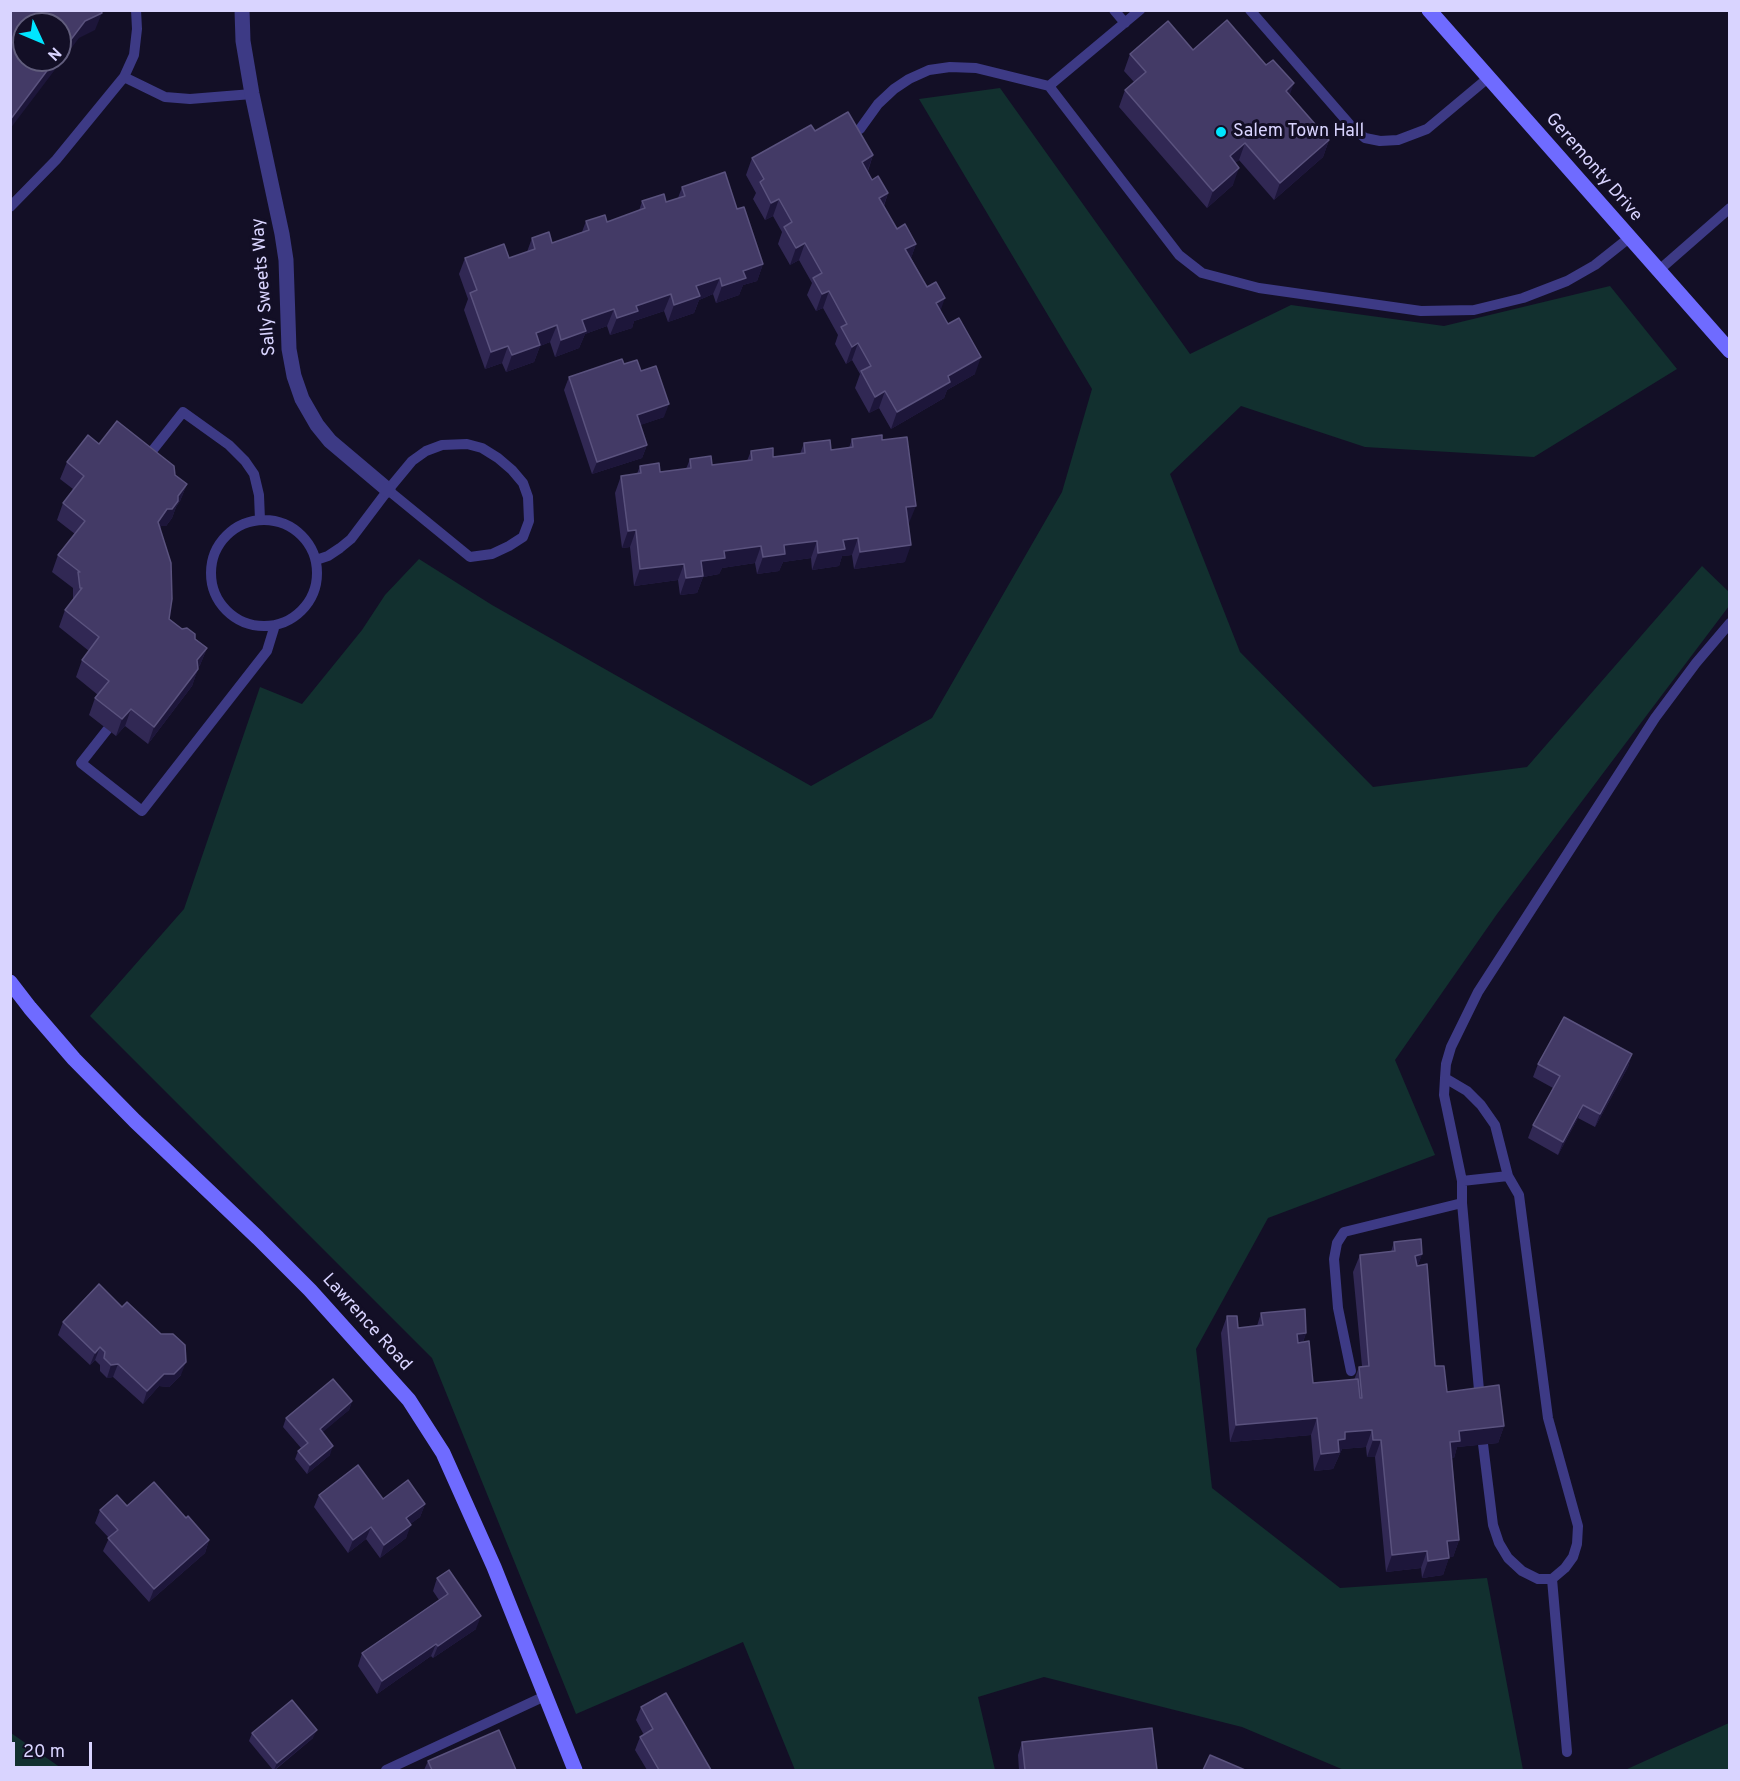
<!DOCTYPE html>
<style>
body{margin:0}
#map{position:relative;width:1740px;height:1781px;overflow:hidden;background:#130f26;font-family:Overpass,sans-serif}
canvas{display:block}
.frame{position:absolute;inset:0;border:12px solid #d9d4ff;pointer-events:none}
.north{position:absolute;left:12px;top:12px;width:60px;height:60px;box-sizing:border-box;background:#130f26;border:2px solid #625e7d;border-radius:50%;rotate:134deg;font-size:16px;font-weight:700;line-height:24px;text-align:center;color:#d9d4ff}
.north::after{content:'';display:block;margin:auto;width:21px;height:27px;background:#00e5ff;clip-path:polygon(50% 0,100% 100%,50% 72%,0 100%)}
.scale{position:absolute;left:12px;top:1742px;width:80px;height:27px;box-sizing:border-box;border:3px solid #d9d4ff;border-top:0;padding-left:8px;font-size:18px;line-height:21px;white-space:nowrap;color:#d9d4ff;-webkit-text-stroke:4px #130f26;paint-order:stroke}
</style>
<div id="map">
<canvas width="1740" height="1781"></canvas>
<div class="frame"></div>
<div class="north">N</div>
<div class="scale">20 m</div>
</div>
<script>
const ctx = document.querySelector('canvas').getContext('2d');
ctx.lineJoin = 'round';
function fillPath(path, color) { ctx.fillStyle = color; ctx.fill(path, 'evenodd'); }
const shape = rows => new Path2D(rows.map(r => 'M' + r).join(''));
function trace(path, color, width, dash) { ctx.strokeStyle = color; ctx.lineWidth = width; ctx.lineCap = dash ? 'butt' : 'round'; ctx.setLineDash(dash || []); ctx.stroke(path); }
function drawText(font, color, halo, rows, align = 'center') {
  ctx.font = font + ' Overpass,sans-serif'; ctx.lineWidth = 6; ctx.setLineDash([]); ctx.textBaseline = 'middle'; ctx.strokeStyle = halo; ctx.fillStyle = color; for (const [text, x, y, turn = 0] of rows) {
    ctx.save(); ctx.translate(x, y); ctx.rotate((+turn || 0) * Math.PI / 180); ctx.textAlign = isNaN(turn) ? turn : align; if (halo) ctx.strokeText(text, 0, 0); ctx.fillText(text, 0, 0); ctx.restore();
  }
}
fillPath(shape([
 [1000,88,1190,354,1291,305,1444,326,1610,286,1677,369,1534,457,1365,447,1241,406,1170,474,1240,652,1373,787,1527,767,1702,566,1729,592,1729,606,1497,914,1395,1060,1435,1155,1268,1218,1196,1349,1212,1488,1340,1588,1487,1578,1523,1770,1530,1770,1344,1770,1242,1727,1044,1677,978,1697,995,1770,795,1770,743,1642,576,1714,432,1358,90,1016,184,909,260,687,302,704,362,630,385,595,419,559,492,605,811,786,932,718,1062,492,1092,389,919,99],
 [1729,1723,1729,1770,1625,1770],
 [11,1733,64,1770,11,1770]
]), '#12302f');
trace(shape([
 [136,10,137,29,134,55,124,77,165,97,190,99,252,94],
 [1114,10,1125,23],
 [1250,10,1352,127,1365,138,1380,141,1398,140,1427,129,1488,78],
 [1049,86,1140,10],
 [860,129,878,104,894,89,909,79,929,70,950,67,976,68,1049,86,1179,255,1202,273,1259,288,1421,311,1474,310,1523,298,1567,281,1595,265,1629,238],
 [10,207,56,160,124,77],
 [1658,271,1730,208],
 [145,460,183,412,229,445,245,461,254,474,259,495,260,520],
 '211 573a53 53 0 1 1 106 0a53 53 0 1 1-106 0Z',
 [316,560,328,556,340,548,351,539,388,490,412,461,426,451,442,445,467,444,482,448,498,458,512,470,523,483,528,497,529,521,523,537,509,546,492,554,470,557,388,490],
 [107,730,81,763,142,811,267,651,275,625],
 [1445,1078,1467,1091,1481,1105,1495,1125,1508,1176,1462,1181,1444,1095,1445,1078,1446,1064,1451,1047,1478,992,1655,718,1696,663,1730,623],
 [1462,1181,1462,1203,1480,1401],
 [1351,1371,1338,1308,1334,1259,1337,1243,1344,1232,1462,1203],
 [1483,1444,1493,1525,1499,1543,1508,1558,1522,1571,1538,1579,1552,1579,1565,1568,1573,1557,1577,1544,1578,1526,1548,1418,1519,1195,1508,1176],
 [1552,1579,1567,1752],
 [386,1770,545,1696]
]), '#3d3a85', 10);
trace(shape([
 [242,10,243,41,252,94,282,234,286,260,289,349,294,376,302,399,317,425,330,441,388,490]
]), '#3d3a85', 15);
trace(shape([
 [1429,10,1730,351],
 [10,982,30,1008,74,1059,135,1121,258,1238,310,1290,409,1400,443,1453,494,1567,575,1770]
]), '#6f6bff', 15);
fillPath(shape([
 [1193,50,1290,95,1329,140,1323,157,1274,200,1239,160,1235,163,1233,185,1207,208,1119,107,1125,90,1134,82,1124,71,1130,54],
 [815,131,873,155,868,171,872,180,888,193,884,206,897,229,916,244,911,258,975,374,947,390,944,398,891,429,879,408,869,413,855,388,860,374,852,360,846,364,835,344,838,335,823,308,816,311,807,295,812,283,799,260,790,265,778,244,782,232,773,216,765,220,753,199,756,193,746,175,752,158],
 [682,187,737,209,763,264,757,281,743,285,739,295,716,303,713,294,699,300,694,313,668,322,664,311,634,321,632,328,610,335,607,326,585,334,579,348,555,357,550,342,540,346,534,362,506,372,502,363,485,369,464,310,468,299,459,274,465,258,509,258,527,252,532,238,552,243,582,232,586,221,607,222,639,211,642,201,666,202,678,198],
 [624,364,641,371,664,417,640,425,647,445,642,458,592,474,564,390,569,377],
 [852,439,882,440,909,523,908,523,905,562,854,569,852,555,842,556,839,566,812,570,811,558,783,562,779,571,757,574,755,563,722,568,719,574,703,577,697,593,680,595,678,580,634,586,630,547,622,548,615,493,621,476,637,474,640,466,660,472,686,469,690,459,712,465,747,461,751,451,773,457,800,454,804,443,831,450,849,448],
 [99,444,175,475,187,484,180,501,176,507,172,518,166,526,161,526,160,528,169,619,207,648,200,665,198,668,192,686,148,744,125,726,116,736,89,715,95,698,98,695,76,677,82,660,89,651,59,627,65,610,73,600,73,588,52,572,58,555,75,534,57,520,63,503,73,489,60,479,67,462],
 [1632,1054,1628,1067,1595,1127,1578,1118,1558,1155,1528,1138,1533,1125,1553,1088,1533,1077,1538,1064],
 [1394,1242,1422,1254,1418,1265,1435,1366,1447,1392,1504,1426,1498,1443,1457,1447,1454,1458,1452,1458,1459,1540,1453,1557,1449,1557,1443,1575,1422,1578,1421,1568,1386,1572,1375,1457,1367,1457,1366,1447,1342,1449,1333,1469,1314,1471,1311,1435,1230,1442,1221,1333,1227,1316,1238,1328,1257,1326,1261,1313,1306,1333,1303,1342,1313,1383,1354,1380,1359,1367,1362,1366,1353,1272,1360,1255,1391,1252],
 [63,1322,181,1375,169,1387,159,1386,143,1404,113,1377,107,1378,100,1371,100,1365,95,1360,90,1365,58,1335],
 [352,1401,349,1410,322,1432,330,1455,307,1474,295,1459,298,1451,301,1448,283,1427,286,1418],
 [319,1495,383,1499,425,1504,420,1517,410,1524,406,1538,380,1558,366,1539,348,1553,314,1507],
 [127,1506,209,1540,205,1553,149,1602,103,1551,109,1538,95,1523,100,1510],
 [437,1578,476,1629,433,1658,431,1656,377,1694,358,1666,362,1653,439,1600,433,1591],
 [641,1707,711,1770,647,1770,635,1750,640,1737,644,1735,636,1720],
 [252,1733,313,1738,275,1770,273,1770,249,1741],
 [1022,1742,1157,1770,1019,1770,1018,1755],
 [428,1761,516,1770,424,1770]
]), '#312854');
fillPath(shape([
 [102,13,95,30,79,38,10,129,10,120,55,60,60,60,60,54,85,21],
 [1294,83,1288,100,1286,91],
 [1329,140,1323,157,1274,200,1280,183],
 [1245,143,1239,160,1223,173,1230,156],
 [873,155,867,172,862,162],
 [1239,168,1233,185,1207,208,1213,191],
 [888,193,882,210,879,198],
 [779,199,773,216,765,220,771,203],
 [805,243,799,260,790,265,796,248],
 [916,244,910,261,905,249],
 [763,264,757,281,743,285,739,295,716,303,722,286,743,271],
 [720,278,713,294,699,300,694,313,668,322,674,305,696,286],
 [829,291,823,308,816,311,822,294],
 [671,294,664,311,634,321,632,328,610,335,617,318,636,306],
 [945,298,939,315,936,303],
 [614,309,607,326,585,334,579,348,555,357,561,340,582,320],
 [557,325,550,342,540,346,534,362,506,372,512,355,536,333],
 [858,343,852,360,846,364,852,347],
 [508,346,502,363,485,369,491,352],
 [981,357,975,374,947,390,944,398,891,429,897,412,948,376],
 [885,391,879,408,869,413,875,397],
 [669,404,664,417,632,428,637,415],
 [647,445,642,458,592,474,597,462],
 [187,484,180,501,176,507,172,518,166,526,161,526,151,539,158,522],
 [916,506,909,523,900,524,906,507],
 [636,530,630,547,622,548,628,531],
 [858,538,852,555,842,556,839,566,812,570,818,553,843,540],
 [817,541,811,558,783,562,779,571,757,574,763,557,784,545],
 [911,545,905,562,854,569,860,552],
 [761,546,755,563,722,568,719,574,703,577,697,593,680,595,686,578,701,561,724,551],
 [684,564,678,580,634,586,640,569],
 [207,648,200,665,191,677,197,660],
 [198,669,192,686,148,744,154,727],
 [131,709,125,726,116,736,122,719],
 [1632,1054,1628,1067,1595,1127,1600,1114],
 [1583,1105,1578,1118,1558,1155,1563,1142],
 [1422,1254,1416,1271,1415,1256],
 [1306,1333,1300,1350,1291,1351,1297,1334],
 [100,1347,95,1360,90,1365,95,1353],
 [186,1362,181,1375,169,1387,159,1386,143,1404,147,1391,164,1374],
 [118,1364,113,1377,107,1378,111,1365],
 [352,1401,349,1410,316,1438,320,1429],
 [1317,1418,1311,1435,1230,1442,1236,1425],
 [1504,1426,1498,1443,1457,1447,1454,1458,1444,1459,1450,1442,1459,1431],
 [1372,1430,1366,1447,1342,1449,1333,1469,1314,1471,1321,1454,1338,1440,1345,1432],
 [1373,1440,1381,1440,1375,1457,1367,1457],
 [333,1446,330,1455,307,1474,310,1465],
 [425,1504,420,1517,401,1531,406,1518],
 [411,1525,406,1538,380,1558,384,1545],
 [371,1527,366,1539,348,1553,353,1540],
 [209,1540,205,1553,149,1602,154,1589],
 [1459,1540,1453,1557,1441,1558,1447,1541],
 [1427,1551,1421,1568,1386,1572,1392,1555],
 [1449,1558,1443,1575,1422,1578,1428,1561],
 [481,1616,476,1629,433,1658,438,1646],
 [436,1644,431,1656,377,1694,382,1681],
 [317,1730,313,1738,274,1770,277,1763]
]), '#1d163a');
const building = shape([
 [10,10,101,10,102,13,85,21,60,54,60,24,24,24,24,60,55,60,10,120,10,10],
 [1227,20,1266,65,1273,60,1294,83,1286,91,1329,140,1280,183,1245,143,1230,156,1239,168,1213,191,1125,90,1146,72,1130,54,1168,21,1193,50,1227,20],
 [848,112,873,155,862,162,872,180,878,176,888,193,879,198,897,229,905,224,916,244,905,249,927,287,936,282,945,298,936,303,948,324,959,318,981,357,948,376,950,382,897,412,885,391,875,397,861,371,871,366,858,343,852,347,841,327,847,324,829,291,822,294,813,278,822,273,805,243,796,248,784,227,792,222,779,199,771,203,760,182,764,179,752,158,811,125,815,131,848,112],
 [725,172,737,209,744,207,763,264,743,271,746,278,722,286,720,278,696,286,700,296,674,305,671,294,636,306,638,311,617,318,614,309,582,320,586,331,561,340,557,325,536,333,540,345,512,355,508,346,491,352,470,293,477,290,465,258,504,244,509,258,535,249,532,238,549,232,552,243,589,230,586,221,605,215,607,222,645,208,642,201,664,194,666,202,685,196,682,187,725,172],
 [622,359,624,364,637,360,641,371,656,366,669,404,637,415,647,445,597,462,569,377,622,359],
 [117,421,174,466,175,475,187,484,178,496,178,501,172,509,167,509,158,522,171,563,172,599,169,619,182,629,187,628,195,634,195,639,207,648,197,660,198,669,154,727,131,709,122,719,95,698,109,681,82,660,99,637,65,610,82,588,80,588,78,572,80,572,58,555,85,521,63,503,84,476,67,462,88,435,99,444,117,421],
 [882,435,882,440,907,437,916,506,906,507,911,545,860,552,858,538,843,540,845,549,818,553,817,541,784,545,785,554,763,557,761,546,724,551,725,558,701,561,703,576,686,578,684,564,640,569,636,530,628,531,621,476,641,473,640,466,659,463,660,472,691,468,690,459,711,456,712,465,752,460,751,451,773,448,773,457,805,453,804,443,830,440,831,450,853,447,852,439,882,435],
 [1564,1017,1632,1054,1600,1114,1583,1105,1563,1142,1533,1125,1560,1076,1538,1064,1564,1017],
 [1421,1239,1422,1254,1415,1256,1417,1266,1427,1264,1435,1366,1444,1366,1447,1392,1499,1385,1504,1426,1459,1431,1460,1441,1450,1442,1459,1540,1447,1541,1449,1558,1428,1561,1427,1551,1392,1555,1381,1440,1373,1440,1372,1430,1345,1432,1345,1439,1338,1440,1339,1452,1321,1454,1317,1418,1236,1425,1227,1316,1237,1316,1238,1328,1263,1325,1261,1313,1305,1309,1306,1333,1297,1334,1298,1343,1309,1341,1313,1383,1358,1379,1360,1398,1362,1398,1359,1367,1369,1366,1360,1255,1395,1251,1394,1242,1421,1239],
 [99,1284,122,1307,127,1302,161,1334,173,1334,185,1345,186,1362,174,1374,164,1374,147,1391,118,1364,111,1365,104,1358,105,1352,100,1347,95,1353,63,1322,99,1284],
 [333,1379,352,1401,320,1429,333,1446,310,1465,298,1451,308,1443,286,1418,333,1379],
 [358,1465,383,1499,408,1480,425,1504,406,1518,411,1525,384,1545,371,1527,353,1540,319,1495,358,1465],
 [154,1482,186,1518,188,1516,209,1540,154,1589,108,1538,118,1530,100,1510,117,1495,127,1506,154,1482],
 [449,1570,481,1616,438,1646,436,1644,382,1681,362,1653,448,1594,437,1578,449,1570],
 [666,1693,711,1770,659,1770,640,1737,653,1729,641,1707,666,1693],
 [292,1700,317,1730,277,1763,252,1733,292,1700],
 [1152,1728,1157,1770,1025,1770,1022,1742,1152,1728],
 [499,1730,516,1770,432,1770,428,1761,499,1730],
 [1210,1755,1245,1770,1203,1770,1210,1755]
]);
fillPath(building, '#433a66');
trace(building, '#5a527e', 1.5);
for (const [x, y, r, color] of [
 [1221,132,6,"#00e5ff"]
]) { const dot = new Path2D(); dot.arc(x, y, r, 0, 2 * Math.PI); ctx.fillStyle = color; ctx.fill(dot); trace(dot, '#130f26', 2); }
drawText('18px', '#d9d4ff', '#130f26', [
 ["Salem Town Hall",1233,132]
], 'left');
drawText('18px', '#d9d4ff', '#130f26', [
 ["Geremonty Drive",1593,168,49],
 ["Sally Sweets Way",265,287,-95],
 ["Lawrence Road",366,1323,48]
]);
</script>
